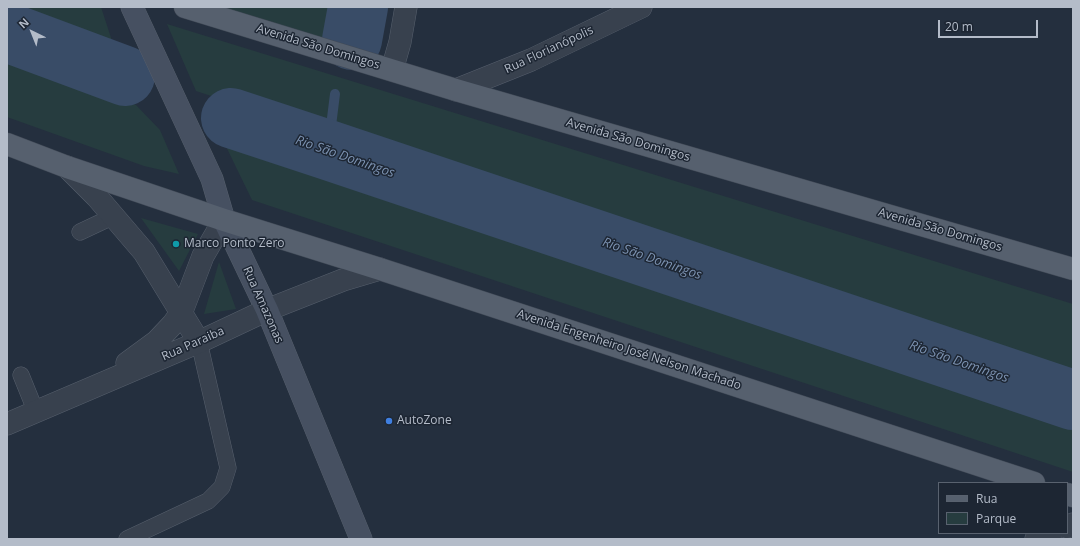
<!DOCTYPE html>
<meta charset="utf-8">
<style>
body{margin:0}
#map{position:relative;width:1080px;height:546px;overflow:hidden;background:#242f3e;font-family:"Open Sans",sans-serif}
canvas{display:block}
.frame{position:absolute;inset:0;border:8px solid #b4bcc9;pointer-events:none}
.legend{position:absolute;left:938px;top:482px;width:130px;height:52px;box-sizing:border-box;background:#1d2633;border:1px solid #59626f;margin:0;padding:5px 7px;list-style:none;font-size:12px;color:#b4bcc9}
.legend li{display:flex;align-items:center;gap:8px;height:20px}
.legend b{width:20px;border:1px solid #59626f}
.north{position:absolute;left:12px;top:12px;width:40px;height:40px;-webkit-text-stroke:3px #1d2633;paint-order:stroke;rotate:317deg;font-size:11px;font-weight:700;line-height:16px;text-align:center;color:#b4bcc9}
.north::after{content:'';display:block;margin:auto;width:14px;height:18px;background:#b4bcc9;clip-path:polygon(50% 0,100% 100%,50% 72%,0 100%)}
.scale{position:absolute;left:938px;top:20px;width:100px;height:18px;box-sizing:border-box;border:2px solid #b4bcc9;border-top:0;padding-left:5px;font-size:12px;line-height:14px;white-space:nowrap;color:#b4bcc9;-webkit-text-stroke:3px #1d2633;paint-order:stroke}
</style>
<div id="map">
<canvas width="1080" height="546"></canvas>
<div class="frame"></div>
<ul class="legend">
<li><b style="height:5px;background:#56606e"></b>Rua</li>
<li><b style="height:11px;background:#263c3f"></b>Parque</li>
</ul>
<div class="north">N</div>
<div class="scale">20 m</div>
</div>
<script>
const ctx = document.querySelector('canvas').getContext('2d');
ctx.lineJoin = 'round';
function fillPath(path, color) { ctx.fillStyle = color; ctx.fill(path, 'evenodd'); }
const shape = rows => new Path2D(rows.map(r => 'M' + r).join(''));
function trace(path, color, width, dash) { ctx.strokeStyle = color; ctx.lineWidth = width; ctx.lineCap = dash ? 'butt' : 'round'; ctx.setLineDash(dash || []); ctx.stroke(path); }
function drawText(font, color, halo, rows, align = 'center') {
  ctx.font = font + ' "Open Sans",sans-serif'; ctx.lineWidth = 3; ctx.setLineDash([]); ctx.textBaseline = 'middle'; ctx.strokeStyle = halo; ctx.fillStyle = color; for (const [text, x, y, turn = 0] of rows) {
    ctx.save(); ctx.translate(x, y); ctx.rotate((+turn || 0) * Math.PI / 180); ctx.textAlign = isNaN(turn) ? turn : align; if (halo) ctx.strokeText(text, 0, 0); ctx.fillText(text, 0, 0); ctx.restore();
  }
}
fillPath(shape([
 [7,7,101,7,117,56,7,15],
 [205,7,336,7,335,21,324,43],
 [167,24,1073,304,1073,378,196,91],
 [7,56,136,105,160,130,179,174,144,166,7,117],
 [218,130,319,166,1073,413,1073,472,252,200],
 [141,218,198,234,179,271],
 [219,262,236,309,204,314]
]), '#263c3f');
trace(shape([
 [328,150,335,94]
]), '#394c67', 10);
trace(shape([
 [7,32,125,76],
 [352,40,358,7],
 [231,118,328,150,1073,400]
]), '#394c67', 60);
const lane = shape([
 [80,232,114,216],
 [21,375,36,412],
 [127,539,208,501,222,487,228,468,199,342]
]);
const street = shape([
 [392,70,400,42,406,7],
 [456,90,531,60,641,7],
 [67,167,97,197,144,252,199,342],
 [127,363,157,341,173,324,182,311,203,256,224,220],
 [7,424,199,342,267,310,343,280,380,269],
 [1067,527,1073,524],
 [1036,539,1051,533]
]);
const secondary = shape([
 [132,7,212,179,224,220,267,310,361,539]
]);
const primary = shape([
 [185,7,456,90,1073,269],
 [7,144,67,167,224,220,380,269,1034,483],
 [1067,494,1073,496]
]);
trace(lane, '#565f6c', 17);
trace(street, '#565f6c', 23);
trace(secondary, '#565f6c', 23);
trace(primary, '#414a57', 23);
trace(lane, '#38414e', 16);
trace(street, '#38414e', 22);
trace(secondary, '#465061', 22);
trace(primary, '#56606e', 22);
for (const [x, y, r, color] of [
 [176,244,4,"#0f9aa8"],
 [389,421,4,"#3f7fe0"]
]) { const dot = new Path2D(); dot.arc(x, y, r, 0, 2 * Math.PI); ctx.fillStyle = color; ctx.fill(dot); trace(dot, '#1d2633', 1.5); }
drawText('12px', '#b4bcc9', '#1d2633', [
 ["Avenida São Domingos",318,47,17],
 ["Rua Florianópolis",549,50,-25],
 ["Avenida São Domingos",628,140,16],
 ["Avenida São Domingos",940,230,16],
 ["Rua Amazonas",263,305,66],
 ["Rua Paraiba",193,344,-24],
 ["Avenida Engenheiro José Nelson Machado",629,350,18]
]);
drawText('12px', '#b4bcc9', '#1d2633', [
 ["Marco Ponto Zero",184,244],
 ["AutoZone",397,421]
], 'left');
drawText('italic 13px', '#7c92b1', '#1d2633', [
 ["Rio São Domingos",345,157,19],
 ["Rio São Domingos",652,259,19],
 ["Rio São Domingos",959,362,19]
]);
</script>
